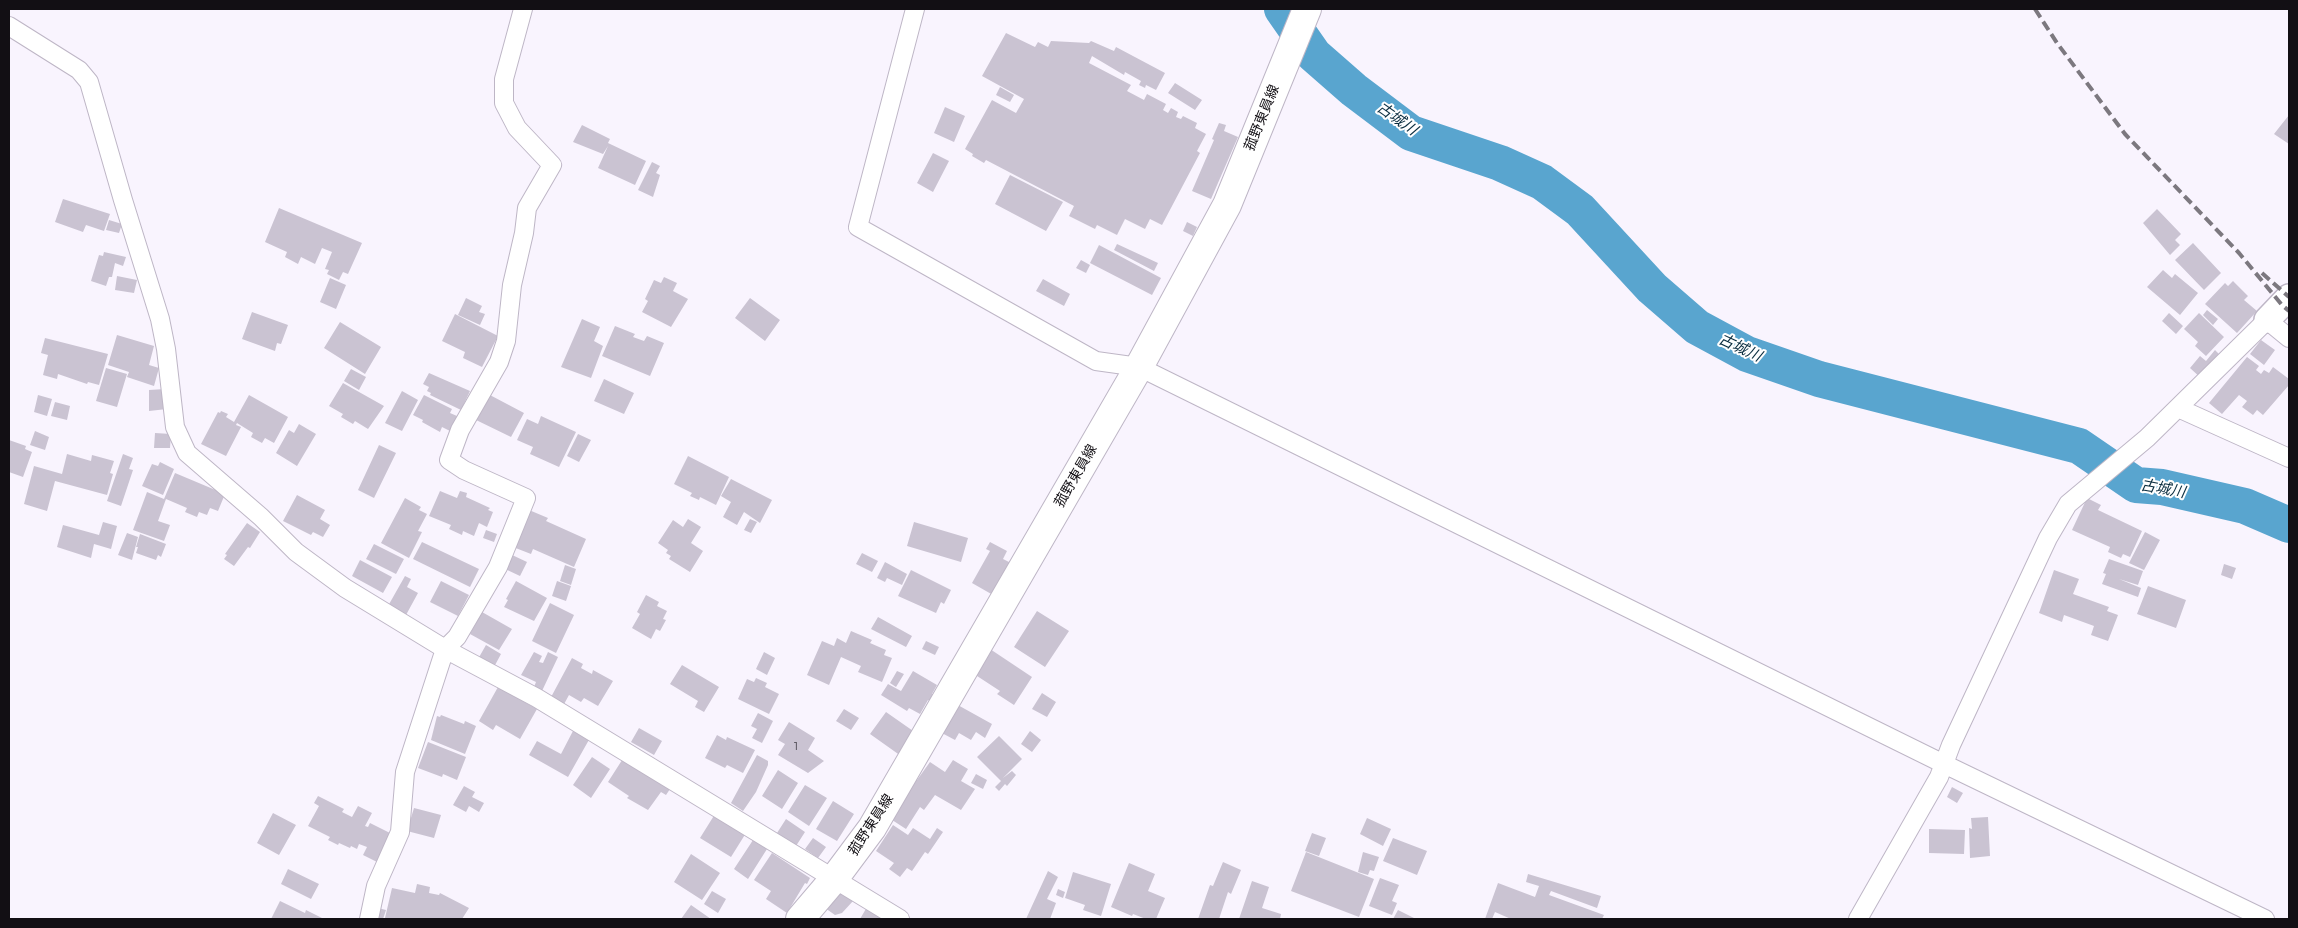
<!DOCTYPE html>
<meta charset="utf-8">
<style>
body{margin:0}
#map{position:relative;width:2298px;height:928px;overflow:hidden;background:#f9f4fe;font-family:Montserrat,sans-serif}
canvas{display:block}
.frame{position:absolute;inset:0;border:10px solid #120f14;pointer-events:none}
</style>
<div id="map">
<canvas width="2298" height="928"></canvas>
<div class="frame"></div>
</div>
<script>
const ctx = document.querySelector('canvas').getContext('2d');
ctx.lineJoin = 'round';
const shape = rows => new Path2D(rows.map(r => 'M' + r).join(''));
function trace(path, color, width, dash) { ctx.strokeStyle = color; ctx.lineWidth = width; ctx.lineCap = dash ? 'butt' : 'round'; ctx.setLineDash(dash || []); ctx.stroke(path); }
function fillPath(path, color) { ctx.fillStyle = color; ctx.fill(path, 'evenodd'); }
function drawText(font, color, halo, rows, align = 'center') {
  ctx.font = font + ' Montserrat,"Noto Sans JP",sans-serif'; ctx.lineWidth = 4; ctx.setLineDash([]); ctx.textBaseline = 'middle'; ctx.strokeStyle = halo; ctx.fillStyle = color; for (const [text, x, y, turn = 0] of rows) {
    ctx.save(); ctx.translate(x, y); ctx.rotate((+turn || 0) * Math.PI / 180); ctx.textAlign = isNaN(turn) ? turn : align; if (halo) ctx.strokeText(text, 0, 0); ctx.fillText(text, 0, 0); ctx.restore();
  }
}
trace(shape([
 [1282,9,1314,55,1354,90,1411,133,1500,163,1542,182,1580,210,1652,288,1697,327,1747,354,1819,379,2079,446,2136,485,2162,487,2245,506,2289,525]
]), '#59a5cf', 36);
fillPath(shape([
 [1006,33,1035,47,1038,42,1048,47,1051,41,1089,43,1091,41,1114,51,1116,47,1165,73,1156,90,1146,85,1145,88,1139,85,1141,81,1125,72,1124,75,1092,56,1089,63,1131,85,1127,91,1144,100,1147,94,1166,104,1163,110,1168,113,1171,108,1178,112,1176,117,1181,119,1183,116,1197,123,1195,128,1206,134,1197,151,1200,153,1162,225,1150,219,1145,229,1125,219,1117,235,1097,225,1095,229,1069,216,1074,206,986,160,984,163,972,156,973,154,965,149,992,100,1016,113,1024,99,982,76],
 [1175,83,1202,100,1195,110,1168,93],
 [1000,87,1014,95,1010,102,996,95],
 [945,107,965,116,954,142,934,133],
 [2289,115,2289,144,2274,134],
 [1219,123,1226,125,1224,131,1238,137,1211,199,1192,191,1214,140,1212,139],
 [582,125,610,139,608,143,646,161,635,185,598,168,608,146,603,154,573,142],
 [933,153,949,161,933,192,917,183],
 [652,162,660,166,656,173,660,175,653,197,638,190],
 [1010,175,1063,202,1046,231,995,204],
 [63,199,110,214,104,231,86,225,83,232,55,222],
 [279,208,362,243,348,274,343,272,339,280,327,274,329,270,325,269,332,252,322,248,315,264,301,257,298,264,285,257,287,252,265,242],
 [2157,209,2181,234,2175,240,2180,245,2170,255,2143,223],
 [109,220,122,224,119,233,106,230],
 [1187,222,1197,227,1193,236,1183,231],
 [2193,243,2221,273,2204,290,2175,260],
 [1117,244,1158,263,1154,271,1114,250],
 [1099,245,1161,278,1152,295,1090,263],
 [104,252,126,257,123,266,115,263,112,277,109,277,106,286,91,281,99,255,103,256],
 [1081,260,1090,265,1086,273,1076,268],
 [2163,270,2172,278,2175,274,2198,293,2180,315,2147,287],
 [117,276,137,280,134,293,115,290],
 [664,277,677,283,673,291,688,299,671,327,642,312,648,301,645,299,654,280,661,283],
 [330,278,346,285,336,309,320,302],
 [1043,279,1070,294,1064,306,1036,291],
 [2233,281,2248,296,2244,300,2257,311,2237,333,2205,304,2225,283,2228,286],
 [466,298,482,306,479,312,485,314,480,325,458,315],
 [750,298,780,320,765,341,735,318],
 [2207,310,2218,319,2213,325,2203,315],
 [252,312,288,325,281,344,277,343,275,351,242,339],
 [2169,313,2183,326,2176,334,2162,321],
 [2199,313,2224,337,2206,356,2195,346,2198,342,2184,329],
 [455,314,498,336,482,367,463,358,465,352,442,341],
 [582,319,600,327,594,341,603,346,591,378,561,367],
 [340,322,381,347,365,374,324,348],
 [615,326,635,334,633,337,644,341,647,336,664,343,650,376,602,356],
 [117,335,154,346,149,365,159,368,154,386,127,377,129,372,108,365],
 [45,338,108,354,99,385,88,382,87,384,58,374,57,379,43,375,48,355,41,353],
 [2261,340,2275,350,2264,365,2250,354],
 [2215,350,2221,356,2202,379,2190,368,2200,356,2206,361],
 [2247,357,2259,366,2256,370,2261,374,2264,370,2269,373,2273,367,2289,379,2289,385,2263,415,2257,410,2253,415,2242,407,2247,401,2239,395,2222,414,2209,403],
 [106,368,127,374,117,407,96,401],
 [351,369,366,377,359,390,344,381],
 [429,373,470,391,461,410,430,395,431,393,427,391,429,387,423,384],
 [604,379,634,393,624,414,594,401],
 [343,383,384,406,368,429,355,421,353,424,341,417,343,414,329,406],
 [165,389,167,409,149,411,149,390],
 [402,391,418,400,402,431,385,423],
 [488,394,524,413,511,437,474,419],
 [38,395,52,399,47,416,34,412],
 [249,395,288,417,274,443,265,438,262,443,251,437,253,433,237,423,236,425,241,427,226,456,201,444,218,412,220,413,221,411,228,414,226,417,234,422],
 [424,395,452,409,450,413,457,416,450,431,442,427,440,432,422,422,423,420,413,415],
 [55,402,70,406,67,420,51,416],
 [541,416,576,432,559,467,530,454,533,447,517,440,527,419,538,424],
 [299,424,316,434,297,466,276,453,289,430,294,433],
 [35,431,49,437,45,450,30,445],
 [155,433,171,434,170,448,154,448],
 [578,434,591,440,579,462,567,456],
 [9,440,26,446,25,449,32,452,23,477,9,472],
 [379,445,396,453,374,498,358,490],
 [67,454,91,461,92,455,114,461,110,473,113,474,107,495,55,481,47,511,24,504,34,466,62,474],
 [123,454,133,458,129,469,133,470,121,506,107,501],
 [688,456,729,477,716,505,700,497,699,500,690,496,692,493,674,484],
 [160,462,174,469,163,495,142,486,152,464,158,466],
 [175,473,225,494,218,511,210,508,207,515,199,512,197,517,185,512,187,508,166,499,158,521,170,525,164,541,133,530,147,492,164,499],
 [731,479,772,500,760,523,744,512,737,525,723,517,731,502,721,496],
 [440,491,457,498,460,491,467,493,466,497,490,508,488,510,493,512,487,527,479,523,474,536,463,531,462,535,449,529,451,525,429,516],
 [297,495,325,510,320,519,330,525,323,537,313,532,311,535,283,521],
 [405,498,421,507,419,510,427,514,418,531,422,532,409,558,381,543],
 [2087,498,2101,505,2098,510,2142,531,2130,557,2123,554,2121,558,2108,552,2110,547,2072,530],
 [529,510,548,518,546,521,586,539,574,567,533,549,531,554,513,547],
 [688,519,701,527,691,543,703,551,690,572,669,559,671,556,666,553,668,550,658,543,673,520,683,527],
 [750,519,757,522,751,533,744,530],
 [103,522,117,526,111,549,94,544,91,558,57,547,63,525,99,535],
 [914,522,968,538,961,562,907,546],
 [247,523,260,532,250,548,248,547,234,566,224,559,227,555,225,554],
 [486,530,497,534,494,542,483,538],
 [2145,532,2160,540,2144,570,2129,563],
 [127,533,138,537,132,560,118,555],
 [140,534,166,544,161,557,158,555,156,560,136,553,138,547,136,547],
 [422,542,479,569,470,587,413,559],
 [990,542,1007,551,1003,559,1011,563,993,595,972,583,990,551,986,549],
 [374,544,404,559,396,574,366,559],
 [862,553,878,561,872,572,856,564],
 [510,554,527,562,520,576,503,568],
 [2109,559,2143,571,2138,585,2119,579,2141,588,2138,597,2102,584,2106,574,2103,573],
 [360,560,392,577,383,593,352,576],
 [885,562,907,574,902,585,887,578,885,582,877,578],
 [2224,564,2236,568,2232,579,2221,575],
 [565,565,576,569,571,585,560,581],
 [911,570,951,590,944,604,941,602,936,613,898,596],
 [2054,570,2079,579,2073,594,2109,607,2107,611,2118,615,2108,641,2091,635,2094,626,2064,615,2062,622,2039,613],
 [405,576,411,579,407,587,418,593,406,615,388,606],
 [441,581,469,595,458,616,430,602],
 [516,581,547,598,534,621,504,607,508,600,506,599],
 [557,581,571,586,566,601,552,596],
 [2148,586,2186,600,2176,628,2137,614],
 [646,595,659,602,657,606,667,611,663,619,666,620,660,631,656,629,651,639,632,628,640,614,637,612],
 [550,603,574,615,556,653,532,641],
 [1037,611,1069,631,1045,667,1014,647],
 [482,612,512,629,499,650,470,634],
 [878,617,912,636,906,647,871,629],
 [851,631,872,640,870,643,886,650,884,655,892,658,882,682,858,672,861,666,841,657,829,685,807,675,822,641,834,646,837,638,846,643],
 [926,641,939,647,935,655,922,649],
 [486,645,501,654,494,667,478,659],
 [990,649,1032,677,1014,705,997,694,1000,691,974,674],
 [534,652,542,656,539,662,543,663,548,652,558,657,542,691,534,687,536,682,521,675],
 [764,652,775,658,767,675,756,669],
 [572,658,583,664,581,668,592,674,593,670,613,681,598,706,584,698,581,702,569,695,563,706,550,699],
 [682,665,719,687,704,712,695,707,698,701,670,684],
 [897,671,904,674,896,687,890,683],
 [913,671,937,685,932,694,935,695,931,702,928,700,920,714,909,708,907,711,881,695,888,684,901,691],
 [756,678,767,683,765,687,779,694,769,714,738,699,747,679,754,682],
 [498,687,537,709,520,739,496,725,493,730,479,721],
 [1042,693,1056,702,1047,717,1032,709],
 [956,704,992,724,985,738,976,732,971,740,959,733,955,740,940,732],
 [844,709,859,718,851,730,836,721],
 [886,712,916,733,901,756,870,734],
 [758,713,773,721,762,743,752,738,757,729,751,726],
 [441,715,464,724,465,721,476,726,465,754,431,740,437,716,440,717],
 [789,722,815,738,808,750,824,761,808,773,778,755,785,744,778,740],
 [639,728,662,741,654,755,631,742],
 [574,729,590,738,568,777,529,755,537,741,561,754],
 [1030,731,1041,740,1032,752,1021,744],
 [717,735,726,740,727,737,755,750,743,773,727,765,725,768,705,758],
 [999,736,1022,759,1003,778,1012,771,1016,775,1007,786,1005,784,999,791,995,787,1001,781,977,757],
 [428,742,466,757,457,780,443,774,442,777,418,768],
 [757,755,768,761,768,765,756,792,743,811,731,803],
 [592,757,610,769,591,798,573,785],
 [624,757,672,786,666,795,661,792,648,810,627,798,629,796,608,782],
 [953,760,968,769,961,781,975,789,961,810,935,795,924,810,920,807,906,829,889,818,913,779,917,780,930,762,945,772],
 [778,770,798,783,782,809,762,796],
 [976,774,987,780,983,789,971,783],
 [805,785,827,798,809,826,788,812],
 [464,786,475,792,472,797,484,803,479,812,469,806,466,812,453,805],
 [1952,787,1963,793,1957,803,1947,797],
 [318,796,344,809,342,812,352,817,358,806,372,813,365,826,368,827,370,823,392,834,377,862,363,855,367,847,359,844,357,849,351,846,350,848,339,843,338,845,328,840,330,837,308,826,319,806,314,803],
 [833,801,854,814,837,841,816,829],
 [414,808,441,815,434,838,407,831],
 [273,813,296,825,279,855,257,843],
 [715,814,746,833,731,857,700,838],
 [1988,817,1990,856,1970,858,1969,828,1972,829,1971,818],
 [1367,818,1391,829,1383,846,1360,834],
 [786,819,805,832,796,846,777,833],
 [893,825,908,835,913,828,930,839,937,828,943,832,928,854,925,852,912,871,907,868,900,877,889,869,894,863,876,851],
 [1929,829,1965,830,1964,854,1929,853],
 [1312,833,1326,838,1319,856,1305,851],
 [813,838,826,847,818,858,805,849],
 [1393,838,1427,851,1417,875,1383,861],
 [753,840,767,849,748,879,734,869],
 [1306,852,1374,879,1359,917,1291,891],
 [1363,852,1379,857,1374,871,1370,870,1368,875,1358,872],
 [772,853,810,878,807,884,805,883,787,913,766,899,771,891,754,880],
 [691,854,720,873,702,900,674,882],
 [1223,862,1241,870,1231,894,1228,892,1219,919,1198,919,1210,885,1213,886],
 [1129,863,1155,874,1148,891,1165,898,1156,919,1146,919,1133,914,1132,916,1111,907],
 [288,869,319,884,311,899,281,884],
 [1048,871,1058,877,1047,899,1056,903,1050,919,1026,919],
 [1073,872,1111,884,1101,916,1083,910,1085,905,1065,898],
 [1528,874,1601,896,1597,908,1551,891,1549,895,1604,915,1602,919,1511,919,1495,912,1492,919,1485,919,1498,883,1535,897,1539,886,1526,882],
 [1380,878,1399,885,1392,901,1397,903,1392,915,1369,906],
 [1252,881,1269,887,1262,908,1281,914,1280,919,1239,919],
 [417,884,430,887,429,893,439,895,440,893,469,908,462,919,385,918,392,888,415,893],
 [1058,889,1065,892,1063,898,1056,895],
 [712,891,726,899,718,913,704,904],
 [842,893,853,901,842,913,835,915,825,908,837,894],
 [280,901,305,913,306,910,324,919,271,919],
 [691,905,711,919,681,919],
 [867,907,888,919,860,919],
 [378,908,386,910,383,919,375,919],
 [1398,910,1416,919,1393,919]
]), '#cac3d2');
const street = shape([
 [915,9,858,227,1096,361,1139,367,1944,764,2265,919],
 [9,26,79,70,89,82,123,200,160,319,166,349,175,427,187,453,261,517,296,552,345,588,445,649,537,698,900,919],
 [2178,408,2289,458],
 [369,919,376,886,400,832,405,772,445,649,457,637,498,567,526,498,464,470,449,460,460,430,499,362,506,341,512,285,524,233,527,208,552,165,517,128,504,103,504,79,523,9],
 [1858,919,1939,777,1951,745,2048,538,2068,504,2147,438,2267,320,2289,338]
]);
const secondary = shape([
 [2267,320,2289,297]
]);
const primary = shape([
 [800,919,834,879,872,828,1139,367,1227,205,1307,9]
]);
trace(street, '#beb6c6', 20);
trace(secondary, '#beb6c6', 28);
trace(primary, '#beb6c6', 30);
trace(street, '#fff', 18);
trace(secondary, '#fff', 25);
trace(primary, '#fff', 28);
trace(shape([
 [2035,9,2057,43,2125,134,2239,253,2282,305,2289,311],
 [2262,273,2289,297]
]), '#7c787f', 4, [10, 5]);
drawText('11px', '#403c44', null, [
 ["1",796,747]
]);
drawText('14px', '#120f14', '#fff', [
 ["菰野東員線",1262,118,-68],
 ["菰野東員線",1076,476,-60],
 ["菰野東員線",871,825,-57]
]);
drawText('italic 15px', '#0a2d3f', '#fff', [
 ["古城川",1397,119,35],
 ["古城川",1740,348,25],
 ["古城川",2163,489,10]
]);
</script>
